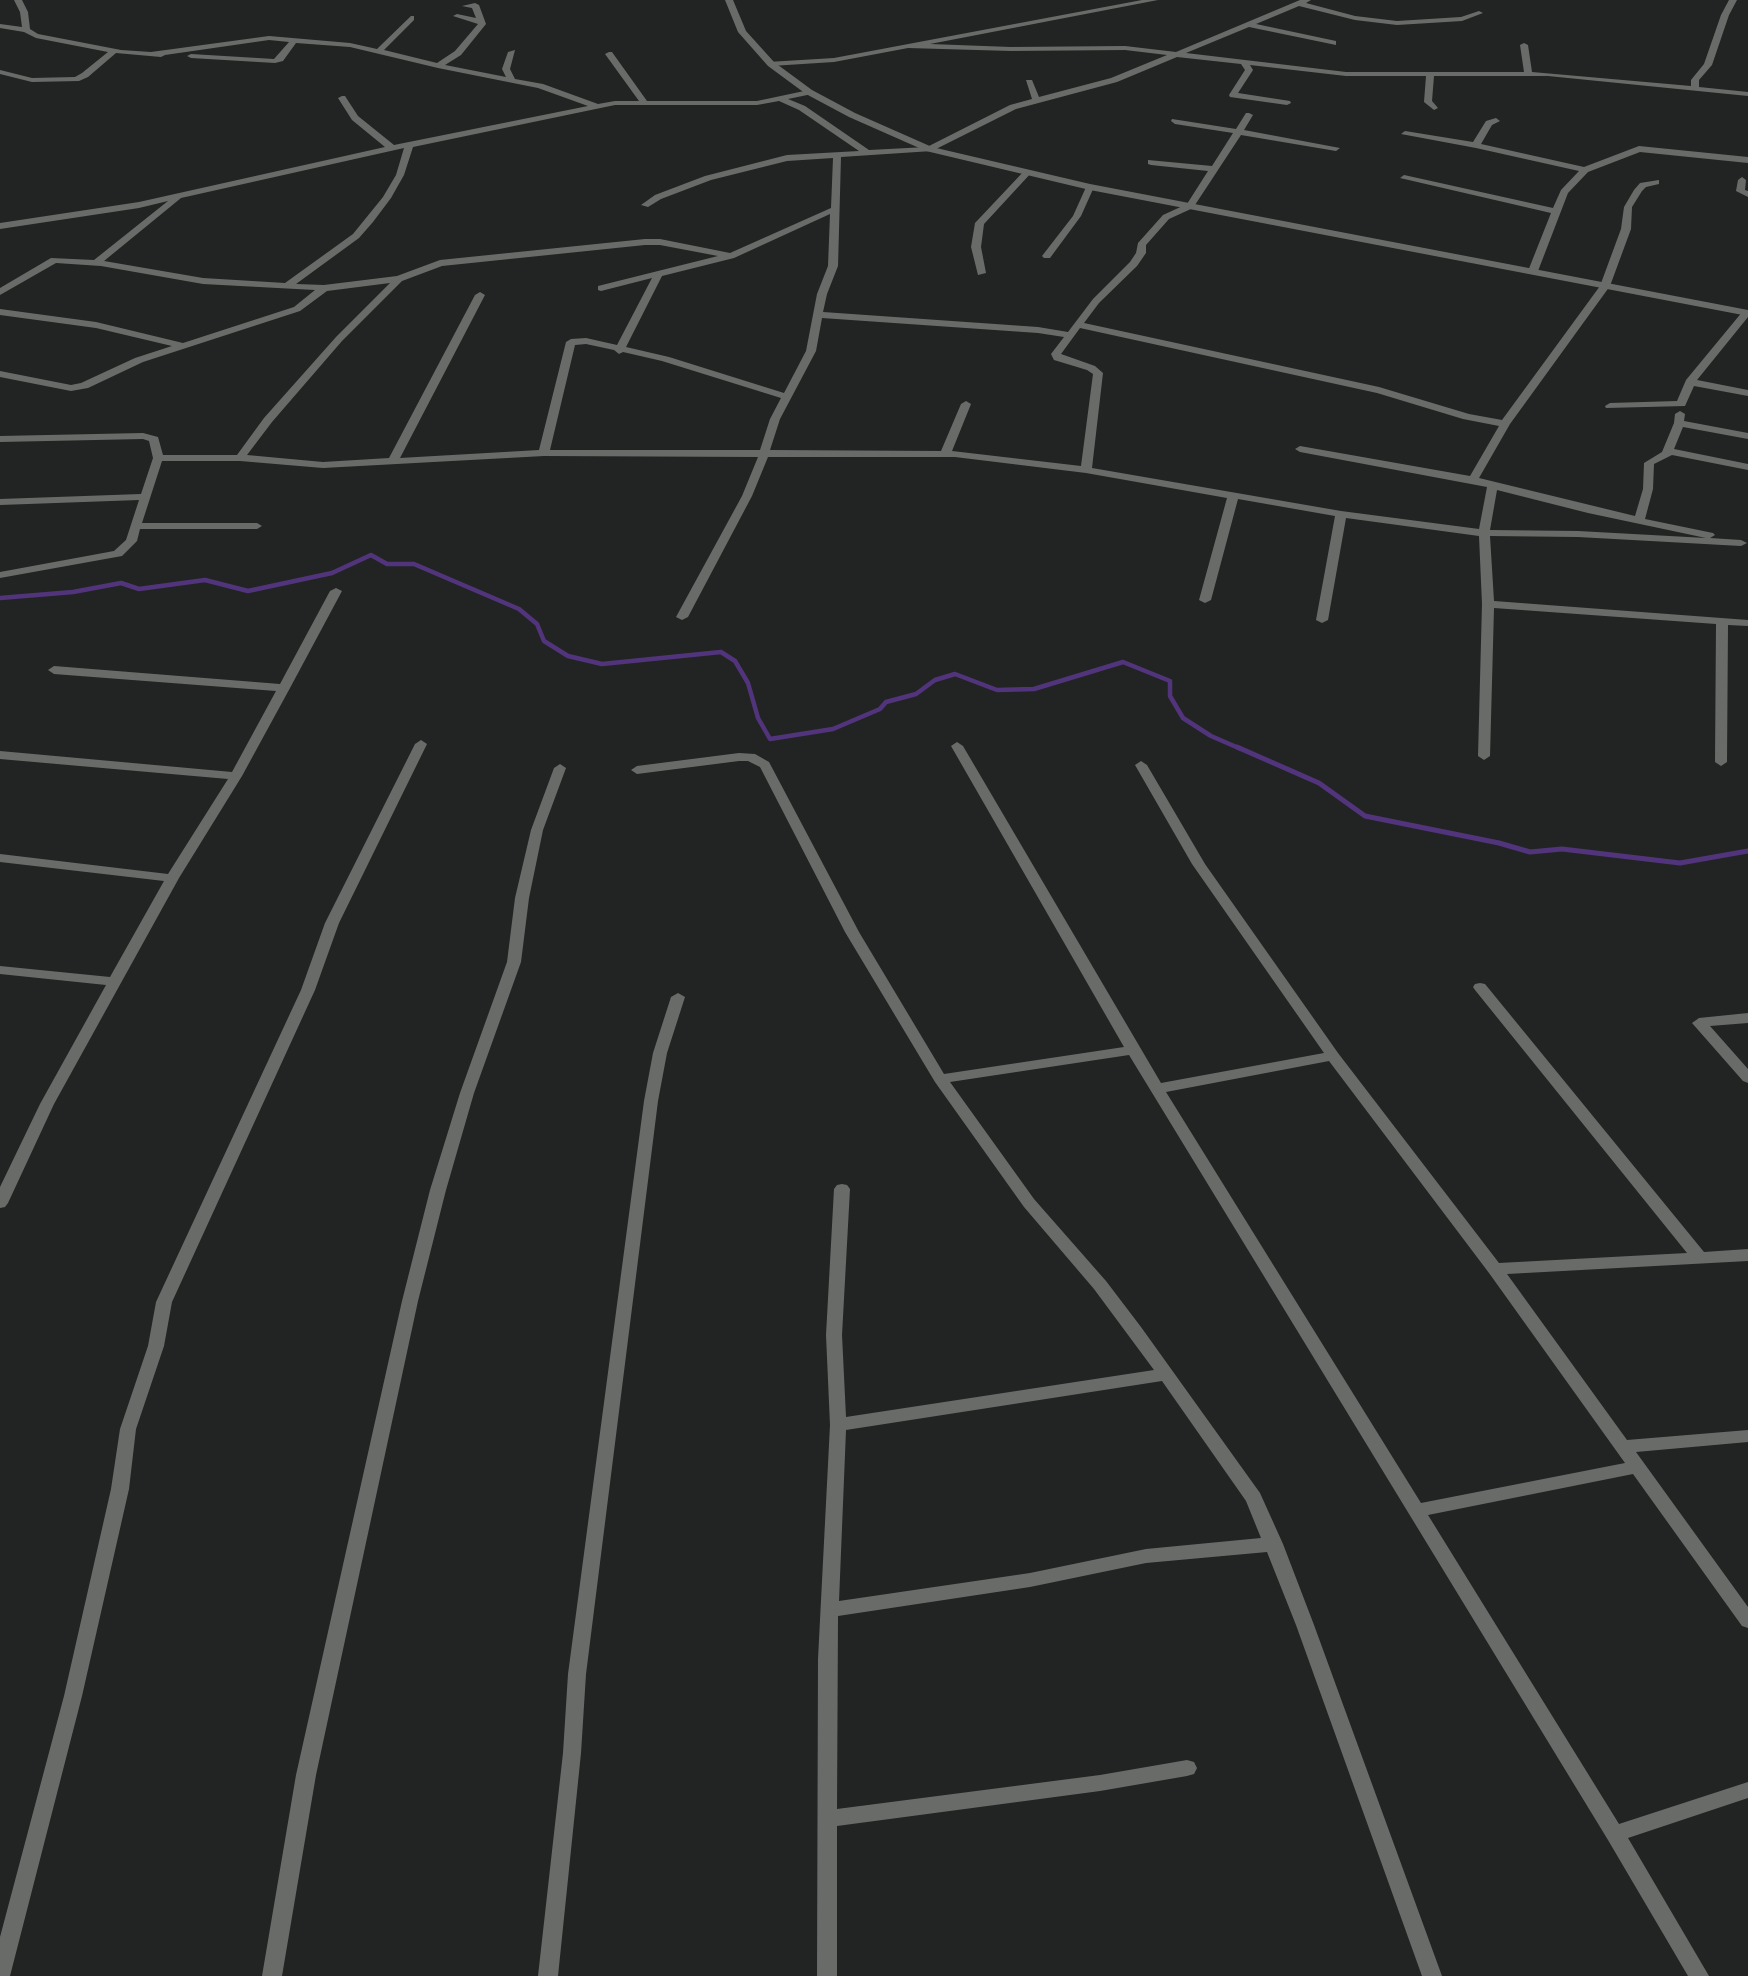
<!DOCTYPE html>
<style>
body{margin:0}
canvas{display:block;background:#212422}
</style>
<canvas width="1748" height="1976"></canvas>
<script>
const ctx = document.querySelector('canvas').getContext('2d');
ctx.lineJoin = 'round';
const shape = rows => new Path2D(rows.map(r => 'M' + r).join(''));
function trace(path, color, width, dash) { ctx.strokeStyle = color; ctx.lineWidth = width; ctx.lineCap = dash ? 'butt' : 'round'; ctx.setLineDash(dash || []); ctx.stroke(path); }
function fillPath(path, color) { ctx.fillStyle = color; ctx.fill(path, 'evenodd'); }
trace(shape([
 [0,598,73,592,121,583,139,589,205,580,248,591,332,573,371,555,387,564,414,564,519,609,537,624,544,641,568,656,602,664,721,652,735,661,748,683,758,718,770,739,833,729,880,709,886,702,916,694,935,680,955,674,997,690,1034,689,1123,662,1170,681,1170,696,1183,718,1211,736,1241,749]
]), '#52347c', 4.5);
trace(shape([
 [1237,747,1319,783,1365,816,1499,843,1530,852,1562,849,1680,863,1748,851]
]), '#52347c', 5);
fillPath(shape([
 [14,0,22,0,28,12,30,29,38,34,121,50,151,52,269,36,350,43,377,49,411,16,414,16,414,20,384,50,437,63,455,51,478,24,453,16,457,14,476,18,472,8,462,6,475,3,479,5,486,24,461,55,445,65,506,77,502,69,508,52,515,50,510,69,515,79,543,84,598,104,615,101,639,101,605,54,609,52,612,52,647,101,757,101,809,90,813,92,812,94,788,99,805,106,869,150,927,147,1010,105,1032,99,1026,80,1032,80,1039,97,1111,78,1167,55,1125,50,1011,51,908,48,834,62,771,66,768,66,768,62,834,58,1142,0,1158,0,930,44,1011,47,1125,46,1176,52,1300,0,1311,0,1306,3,1355,16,1397,21,1461,17,1479,11,1483,13,1462,21,1397,25,1355,20,1299,6,1256,24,1336,41,1336,45,1249,27,1186,53,1346,72,1524,72,1520,45,1524,43,1528,45,1532,72,1691,86,1691,80,1704,64,1721,15,1729,0,1737,0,1729,15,1712,65,1699,80,1699,87,1748,92,1748,96,1548,76,1434,76,1432,101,1438,108,1434,110,1424,102,1426,76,1346,76,1250,65,1253,70,1238,93,1290,101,1291,103,1287,105,1230,97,1229,95,1245,70,1241,64,1177,57,1117,82,1016,109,932,151,841,157,838,266,827,294,823,312,1038,327,1068,332,1093,299,1130,262,1136,253,1138,243,1163,215,1187,204,1208,171,1151,165,1148,164,1148,160,1212,166,1233,133,1175,124,1171,121,1172,119,1236,129,1246,113,1249,113,1253,115,1244,130,1340,148,1336,151,1241,135,1193,208,1169,219,1146,245,1146,253,1137,266,1099,303,1084,323,1379,387,1469,414,1502,420,1600,286,1621,229,1624,207,1634,190,1640,183,1659,180,1659,184,1646,187,1642,191,1632,207,1631,229,1610,286,1510,424,1479,478,1635,516,1643,489,1644,463,1662,452,1674,423,1675,414,1680,411,1685,414,1684,421,1748,433,1748,439,1683,427,1674,449,1748,464,1748,470,1672,455,1654,464,1653,489,1645,519,1713,533,1715,535,1710,538,1741,540,1747,543,1741,546,1578,537,1490,536,1494,601,1748,620,1748,626,1728,625,1727,762,1721,766,1715,762,1716,624,1494,608,1490,756,1484,760,1478,756,1482,604,1479,536,1346,518,1328,620,1322,623,1316,620,1335,516,1238,499,1211,600,1205,603,1199,600,1227,498,1086,473,955,457,768,457,752,496,688,617,682,620,676,617,742,496,758,457,544,456,323,468,240,461,162,461,142,523,257,523,262,526,257,529,140,529,137,541,122,556,0,578,0,572,114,551,126,540,139,500,0,505,0,499,141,494,153,458,149,441,143,439,0,442,0,436,143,433,158,437,163,455,237,455,264,418,336,337,390,283,327,291,300,311,143,362,88,388,71,391,0,377,0,371,71,385,81,383,135,358,172,346,96,328,0,315,0,309,96,322,183,343,294,307,315,290,203,284,101,266,56,263,0,295,0,288,51,258,94,260,168,201,139,208,0,229,0,223,139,202,385,147,352,120,338,98,342,96,345,96,358,116,394,145,588,106,538,88,438,68,350,47,296,43,283,61,275,63,191,58,187,56,191,54,274,59,289,42,269,40,165,55,161,57,116,53,88,77,79,81,32,82,0,74,0,70,32,78,75,77,82,73,108,52,36,38,24,32,0,28,0,24,22,27,20,12,14,0],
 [779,101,799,110,859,151,787,155,705,176,655,195,641,205,648,207,661,199,711,180,787,161,833,158,831,208,730,253,660,239,645,239,440,260,397,276,324,285,296,284,359,238,373,222,391,198,404,175,413,147,615,105,757,105,779,101],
 [404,148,396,175,383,197,353,234,285,283,203,278,104,261,181,198,404,148],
 [830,214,828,266,817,294,806,351,784,393,669,357,626,347,662,276,734,258,830,214],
 [645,245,660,245,718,256,598,286,598,290,601,291,652,278,617,345,586,338,571,339,566,342,539,450,400,458,485,295,480,292,475,295,389,458,323,462,247,455,272,422,342,341,402,281,442,266,645,245],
 [822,318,1038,333,1064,337,1051,354,1054,360,1087,370,1093,374,1081,466,952,451,971,404,966,401,961,404,941,451,770,450,780,419,816,351,822,318],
 [1080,328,1377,393,1463,419,1499,426,1470,476,1300,446,1295,449,1300,452,1487,487,1479,529,1341,511,1092,468,1103,373,1095,366,1061,354,1080,328],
 [586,344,614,350,619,354,623,352,662,361,781,398,770,419,760,450,550,450,575,345,586,344],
 [1497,490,1588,513,1706,538,1578,531,1490,530,1497,490],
 [1496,118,1500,121,1492,125,1481,144,1584,167,1639,146,1748,157,1748,163,1640,152,1588,172,1568,193,1538,271,1533,274,1528,271,1551,213,1400,178,1404,175,1553,208,1561,190,1579,171,1476,148,1401,134,1405,131,1473,142,1486,121,1496,118],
 [1025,170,1032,172,984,224,981,247,986,273,978,275,971,247,975,223,1025,170],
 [1742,177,1746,180,1745,190,1748,191,1748,197,1736,191,1738,180,1742,177],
 [1087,185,1094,187,1081,216,1050,258,1044,258,1042,256,1073,216,1087,185],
 [1743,311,1748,311,1748,317,1697,380,1748,390,1748,396,1694,386,1685,406,1606,408,1605,406,1610,403,1677,401,1686,380,1743,311],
 [336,588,342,591,290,688,242,776,179,878,54,1104,8,1203,5,1207,0,1208,0,1187,40,1104,106,985,0,974,0,966,110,977,164,881,0,862,0,854,168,874,228,779,0,759,0,751,232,772,276,691,54,674,48,670,54,666,280,684,330,591,336,588],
 [421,740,427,744,339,923,315,990,172,1302,164,1346,136,1429,129,1489,82,1696,10,1976,0,1976,0,1937,64,1696,111,1489,120,1429,148,1346,156,1302,301,990,325,923,415,744,421,740],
 [957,742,963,746,1161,1083,1324,1053,1192,864,1135,765,1141,761,1147,765,1205,864,1338,1053,1499,1263,1687,1253,1475,990,1473,987,1475,984,1480,983,1485,984,1704,1252,1748,1249,1748,1261,1507,1274,1627,1440,1748,1430,1748,1442,1636,1452,1748,1607,1748,1628,1742,1626,1633,1474,1428,1515,1619,1824,1748,1782,1748,1798,1628,1838,1709,1976,1688,1976,1608,1840,1129,1055,950,1082,1034,1199,1106,1281,1141,1327,1260,1493,1283,1544,1314,1625,1442,1976,1422,1976,1296,1625,1267,1552,1146,1563,1030,1587,838,1616,837,1809,1100,1775,1187,1760,1194,1762,1197,1768,1194,1774,1187,1776,1100,1791,837,1826,837,1976,817,1976,818,1659,830,1425,826,1335,834,1189,837,1185,842,1184,847,1185,850,1189,842,1335,846,1417,1154,1370,1094,1289,1024,1207,935,1082,845,932,760,767,748,761,739,761,637,774,631,770,637,766,739,753,755,754,769,762,859,932,944,1074,1124,1047,951,746,957,742],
 [1329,1061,1489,1273,1625,1463,1421,1503,1166,1092,1329,1061],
 [1162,1381,1246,1501,1261,1538,1146,1549,1030,1573,839,1601,846,1430,1162,1381],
 [560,764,566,768,543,830,529,898,521,962,474,1093,446,1190,418,1301,316,1775,282,1976,262,1976,296,1775,402,1301,430,1190,460,1093,507,962,515,898,531,830,554,768,560,764],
 [678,993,685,997,667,1053,658,1101,586,1674,581,1753,558,1976,538,1976,563,1753,568,1674,644,1101,653,1053,671,997,678,993],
 [1748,1013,1748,1023,1710,1026,1748,1069,1748,1083,1743,1081,1692,1023,1699,1018,1748,1013]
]), '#696b69');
fillPath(shape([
 [725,0,733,0,746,31,774,62,812,90,855,113,932,147,1090,184,1748,310,1748,316,1090,190,926,151,849,117,806,94,768,66,738,32,725,0]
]), '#696b69');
</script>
